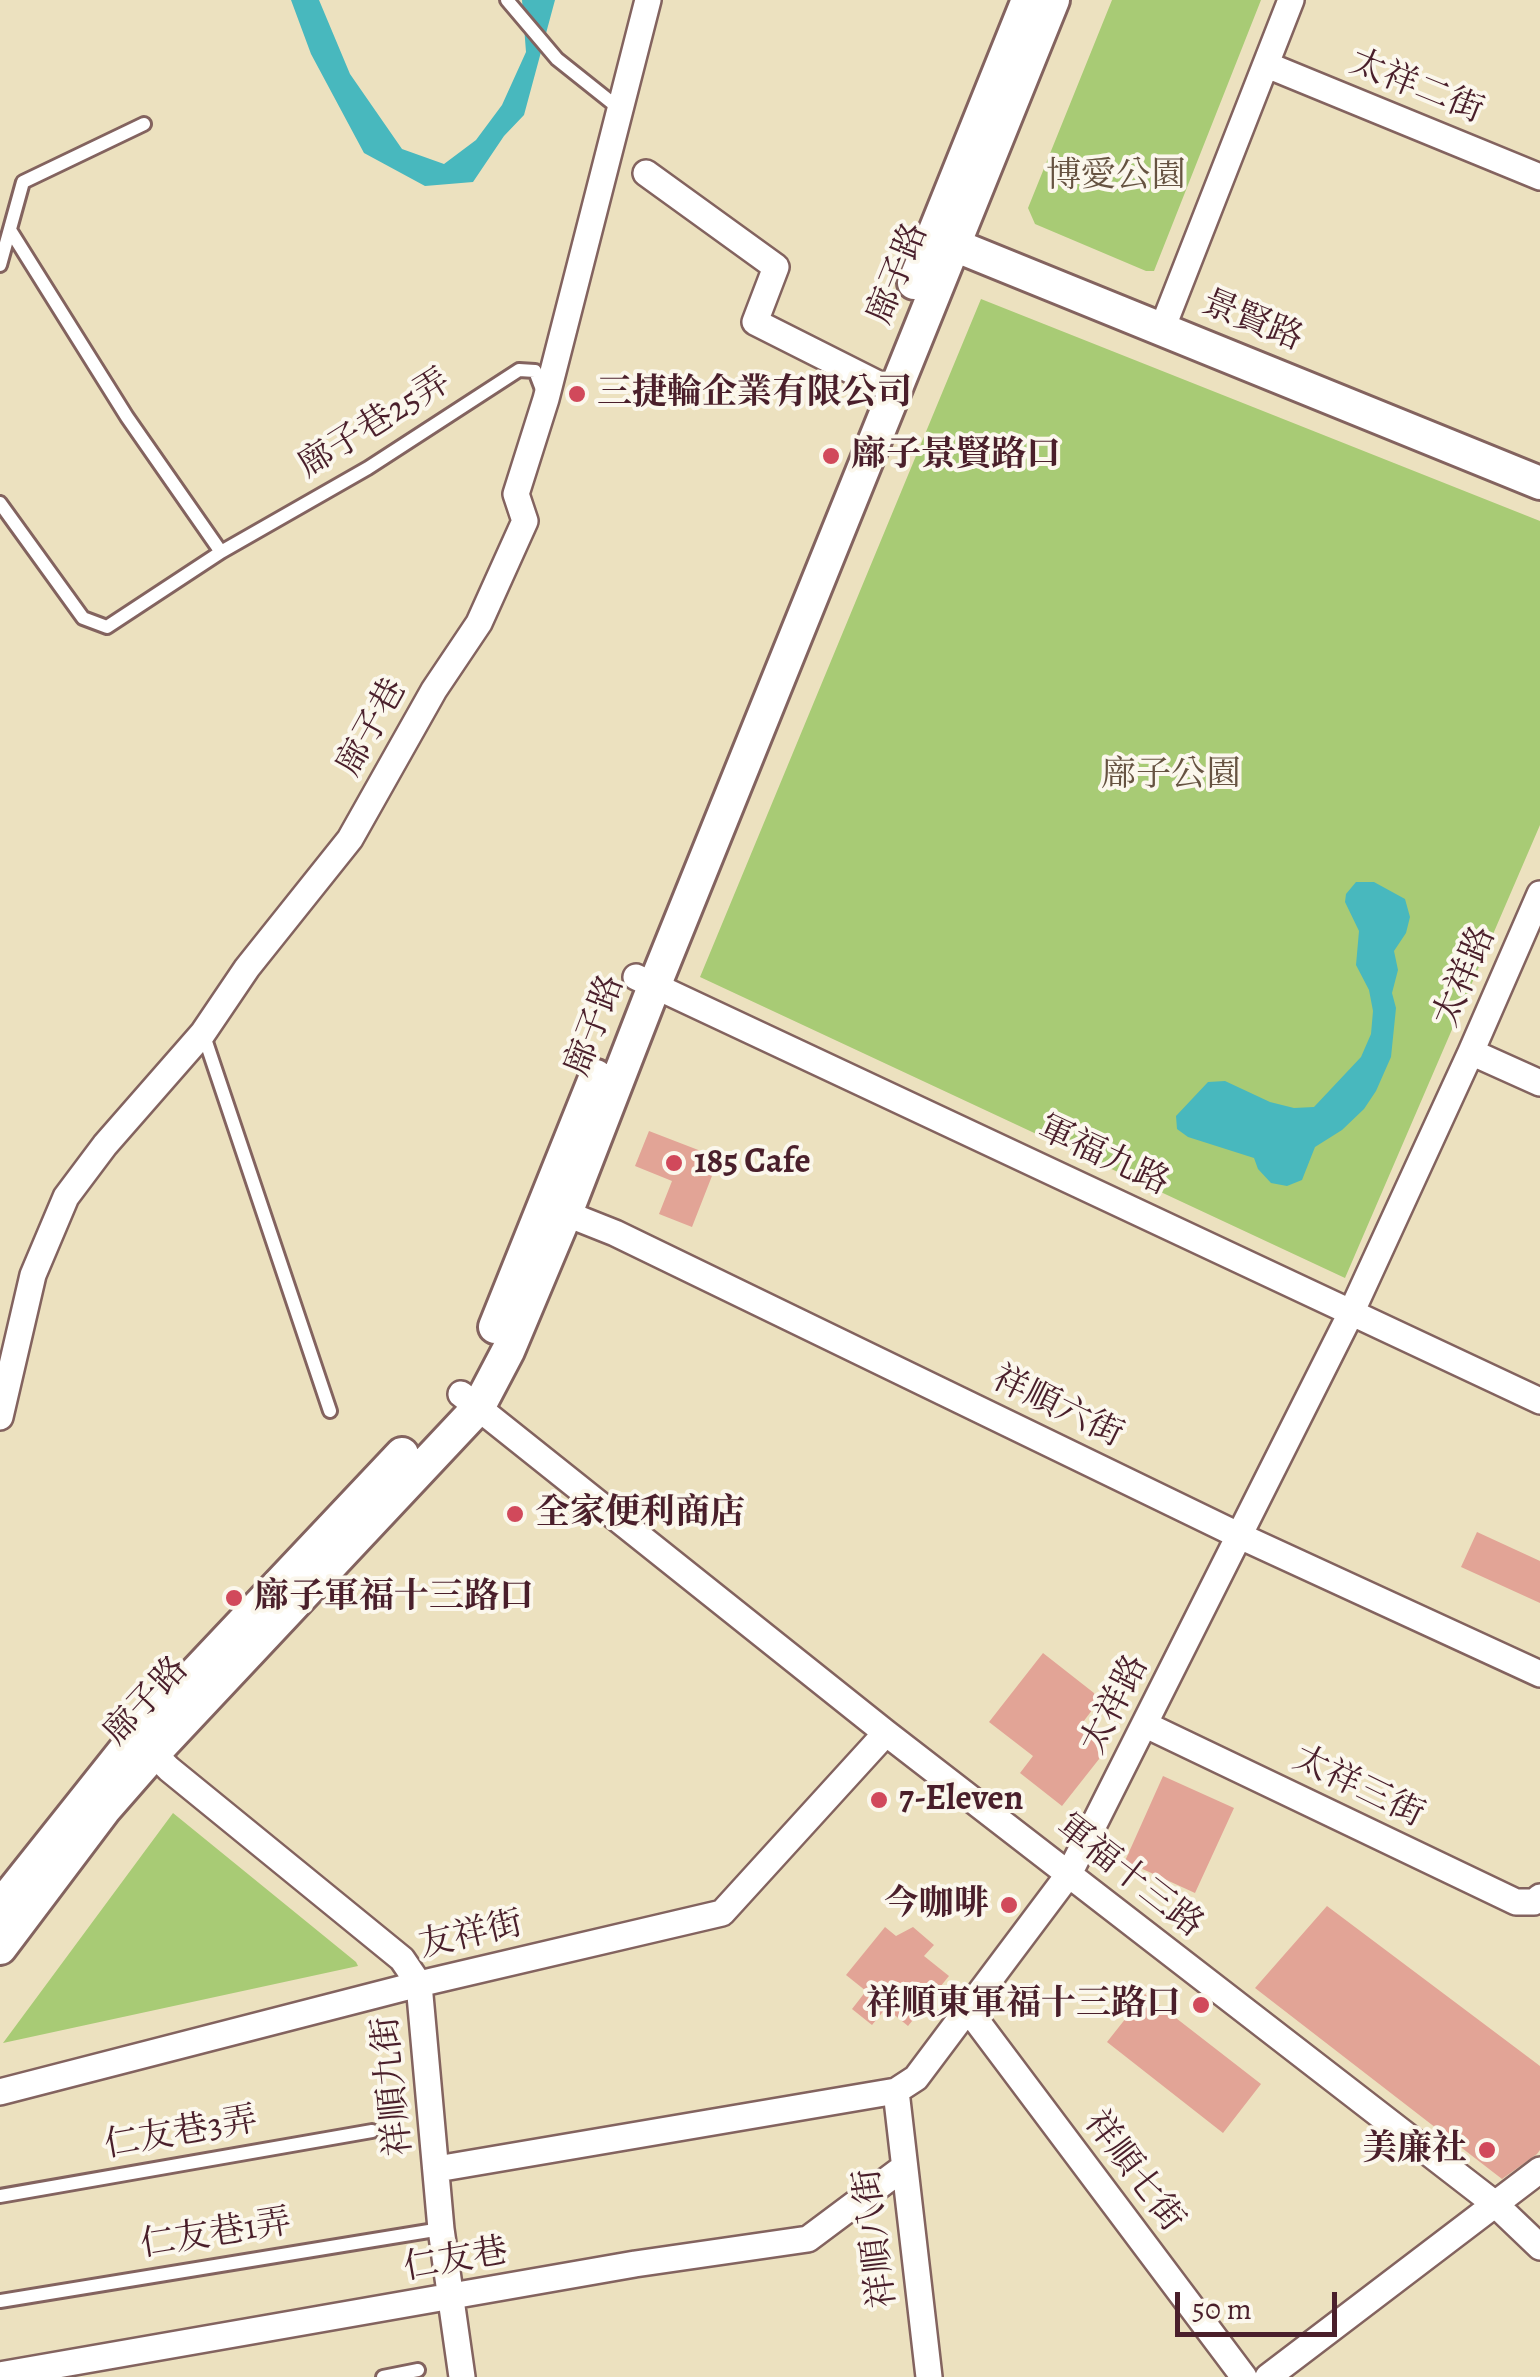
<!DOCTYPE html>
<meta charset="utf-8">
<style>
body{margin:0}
#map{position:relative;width:1540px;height:2377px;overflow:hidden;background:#ece1bf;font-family:Alegreya,serif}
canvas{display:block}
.scale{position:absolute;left:1175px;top:2292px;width:162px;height:45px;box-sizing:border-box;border:5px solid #4a1f2b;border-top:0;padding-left:12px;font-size:30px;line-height:35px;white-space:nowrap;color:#4a1f2b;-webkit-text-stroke:8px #fbf7ec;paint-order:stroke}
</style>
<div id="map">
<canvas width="1540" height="2377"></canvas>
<div class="scale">50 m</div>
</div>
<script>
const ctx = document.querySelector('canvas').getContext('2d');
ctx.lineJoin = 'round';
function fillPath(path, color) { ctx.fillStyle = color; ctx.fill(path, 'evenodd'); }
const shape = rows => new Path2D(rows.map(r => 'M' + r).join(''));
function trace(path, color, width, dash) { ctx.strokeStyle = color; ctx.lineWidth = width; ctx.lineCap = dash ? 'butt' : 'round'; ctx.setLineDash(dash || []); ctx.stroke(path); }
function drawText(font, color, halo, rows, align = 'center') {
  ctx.font = font + ' Alegreya,"Noto Serif TC",serif'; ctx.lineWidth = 8; ctx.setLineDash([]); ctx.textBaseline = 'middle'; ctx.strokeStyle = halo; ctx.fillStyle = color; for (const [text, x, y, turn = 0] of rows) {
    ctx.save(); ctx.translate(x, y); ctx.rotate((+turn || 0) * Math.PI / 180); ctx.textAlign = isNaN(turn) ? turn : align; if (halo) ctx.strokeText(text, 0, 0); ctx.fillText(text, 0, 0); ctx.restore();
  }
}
fillPath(shape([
 [1112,0,1261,0,1154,271,1146,271,1035,224,1028,208],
 [981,299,1540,521,1540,825,1345,1278,700,977],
 [173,1813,356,1962,358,1966,3,2043]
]), '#a8cb75');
fillPath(shape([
 [291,0,319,0,350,74,402,149,444,164,476,140,502,105,526,52,522,0,555,0,524,115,504,136,473,182,425,186,364,153,311,54],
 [1356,882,1374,882,1405,899,1410,917,1406,933,1394,951,1398,970,1392,993,1396,1008,1391,1057,1376,1091,1364,1109,1342,1130,1315,1147,1302,1180,1287,1186,1271,1183,1258,1169,1254,1158,1188,1137,1177,1129,1176,1116,1208,1082,1225,1081,1270,1102,1294,1108,1314,1107,1361,1057,1371,1034,1373,1011,1369,990,1356,965,1359,931,1345,902,1346,894]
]), '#48b8be');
fillPath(shape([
 [649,1131,719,1158,692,1227,659,1214,672,1181,635,1166],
 [1477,1532,1540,1561,1540,1603,1461,1567],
 [1043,1653,1094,1693,1096,1705,1080,1726,1103,1744,1103,1754,1062,1806,1020,1773,1033,1756,989,1722],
 [1163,1776,1234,1808,1195,1893,1125,1861],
 [1327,1906,1540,2066,1540,2150,1537,2154,1502,2179,1255,1988],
 [885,1927,896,1936,913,1927,934,1945,924,1956,949,1976,908,2026,886,2008,872,2025,852,2009,866,1991,846,1975],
 [1145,1994,1261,2084,1223,2133,1107,2042]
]), '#e2a496');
const lane = shape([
 [507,0,557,59,621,110],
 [10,230,127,417,221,552],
 [0,265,23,182,144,124],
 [0,503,83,618,107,627,221,552,368,468,519,370,535,371,543,392],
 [203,1033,330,1411],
 [0,2196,372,2131],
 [0,2301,441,2229],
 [383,2377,418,2370]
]);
const street = shape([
 [1267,65,1540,177],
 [646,173,776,267,755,322,876,383],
 [1162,329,1291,0],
 [636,977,1540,1401],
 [1471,1052,1540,1083],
 [552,1208,615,1233,1240,1536,1540,1674],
 [461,1394,886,1733,1495,2204,1540,2247],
 [0,1417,33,1275,66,1197,105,1145,203,1033,247,968,350,839,434,690,479,623,525,521,516,494,546,399,648,0],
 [1146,1725,1516,1902,1534,1902,1540,1897],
 [143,1743,169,1769,402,1959,419,1984,441,2229,462,2377],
 [967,2008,1244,2377],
 [896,2091,929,2377],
 [0,2092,419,1984,722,1913,886,1733],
 [437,2169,896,2091,916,2078,1069,1874,1351,1313,1471,1052,1540,894],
 [0,2375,635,2264,808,2239,903,2168],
 [1268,2377,1540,2170]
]);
const secondary = shape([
 [937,238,1540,483],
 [914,283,1028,0],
 [495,1327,596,1076],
 [0,1907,136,1736,402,1454],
 [0,1948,104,1810,153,1754,478,1408,508,1351,566,1213,655,984,1053,0]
]);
trace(lane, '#83635f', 18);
trace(street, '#83635f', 30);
trace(secondary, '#83635f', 38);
trace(lane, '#fff', 12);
trace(street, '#fff', 25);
trace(secondary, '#fff', 32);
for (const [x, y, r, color] of [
 [577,394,10,"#d1495b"],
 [831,456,10,"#d1495b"],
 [674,1163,10,"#d1495b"],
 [515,1514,10,"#d1495b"],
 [234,1598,10,"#d1495b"],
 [879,1800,10,"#d1495b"],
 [1009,1905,10,"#d1495b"],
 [1201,2005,10,"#d1495b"],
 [1487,2150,10,"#d1495b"]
]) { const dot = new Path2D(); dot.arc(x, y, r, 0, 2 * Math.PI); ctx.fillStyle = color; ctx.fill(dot); trace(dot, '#fbf7ec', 4); }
drawText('35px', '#4a1f2b', '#fbf7ec', [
 ["太祥二街",1416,88,22],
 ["廍子路",899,274,-68],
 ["景賢路",1252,322,22],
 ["廍子巷25弄",375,425,-32],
 ["廍子巷",373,728,-61],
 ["太祥路",1466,977,-67],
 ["廍子路",596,1026,-69],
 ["軍福九路",1103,1157,25],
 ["祥順六街",1057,1408,26],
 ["廍子路",147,1702,-47],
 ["太祥路",1116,1705,-63],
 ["太祥三街",1358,1788,26],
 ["軍福十三路",1129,1877,38],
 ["友祥街",471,1936,-13],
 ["祥順九街",394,2086,-96],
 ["仁友巷3弄",181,2134,-10],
 ["祥順七街",1133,2172,53],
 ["仁友巷1弄",216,2235,-9],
 ["祥順八街",877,2238,-97],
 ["仁友巷",456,2261,-10]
]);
drawText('35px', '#665341', '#fbf7ec', [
 ["博愛公園",1116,177],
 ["廍子公園",1171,776]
]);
drawText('bold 35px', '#4a1f2b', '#fbf7ec', [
 ["三捷輪企業有限公司",597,394],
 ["廍子景賢路口",851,456],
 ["185 Cafe",694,1163],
 ["全家便利商店",535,1514],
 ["廍子軍福十三路口",254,1598],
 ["7-Eleven",899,1800],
 ["今咖啡",989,1905,"right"],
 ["祥順東軍福十三路口",1181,2005,"right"],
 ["美廉社",1467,2150,"right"]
], 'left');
</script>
